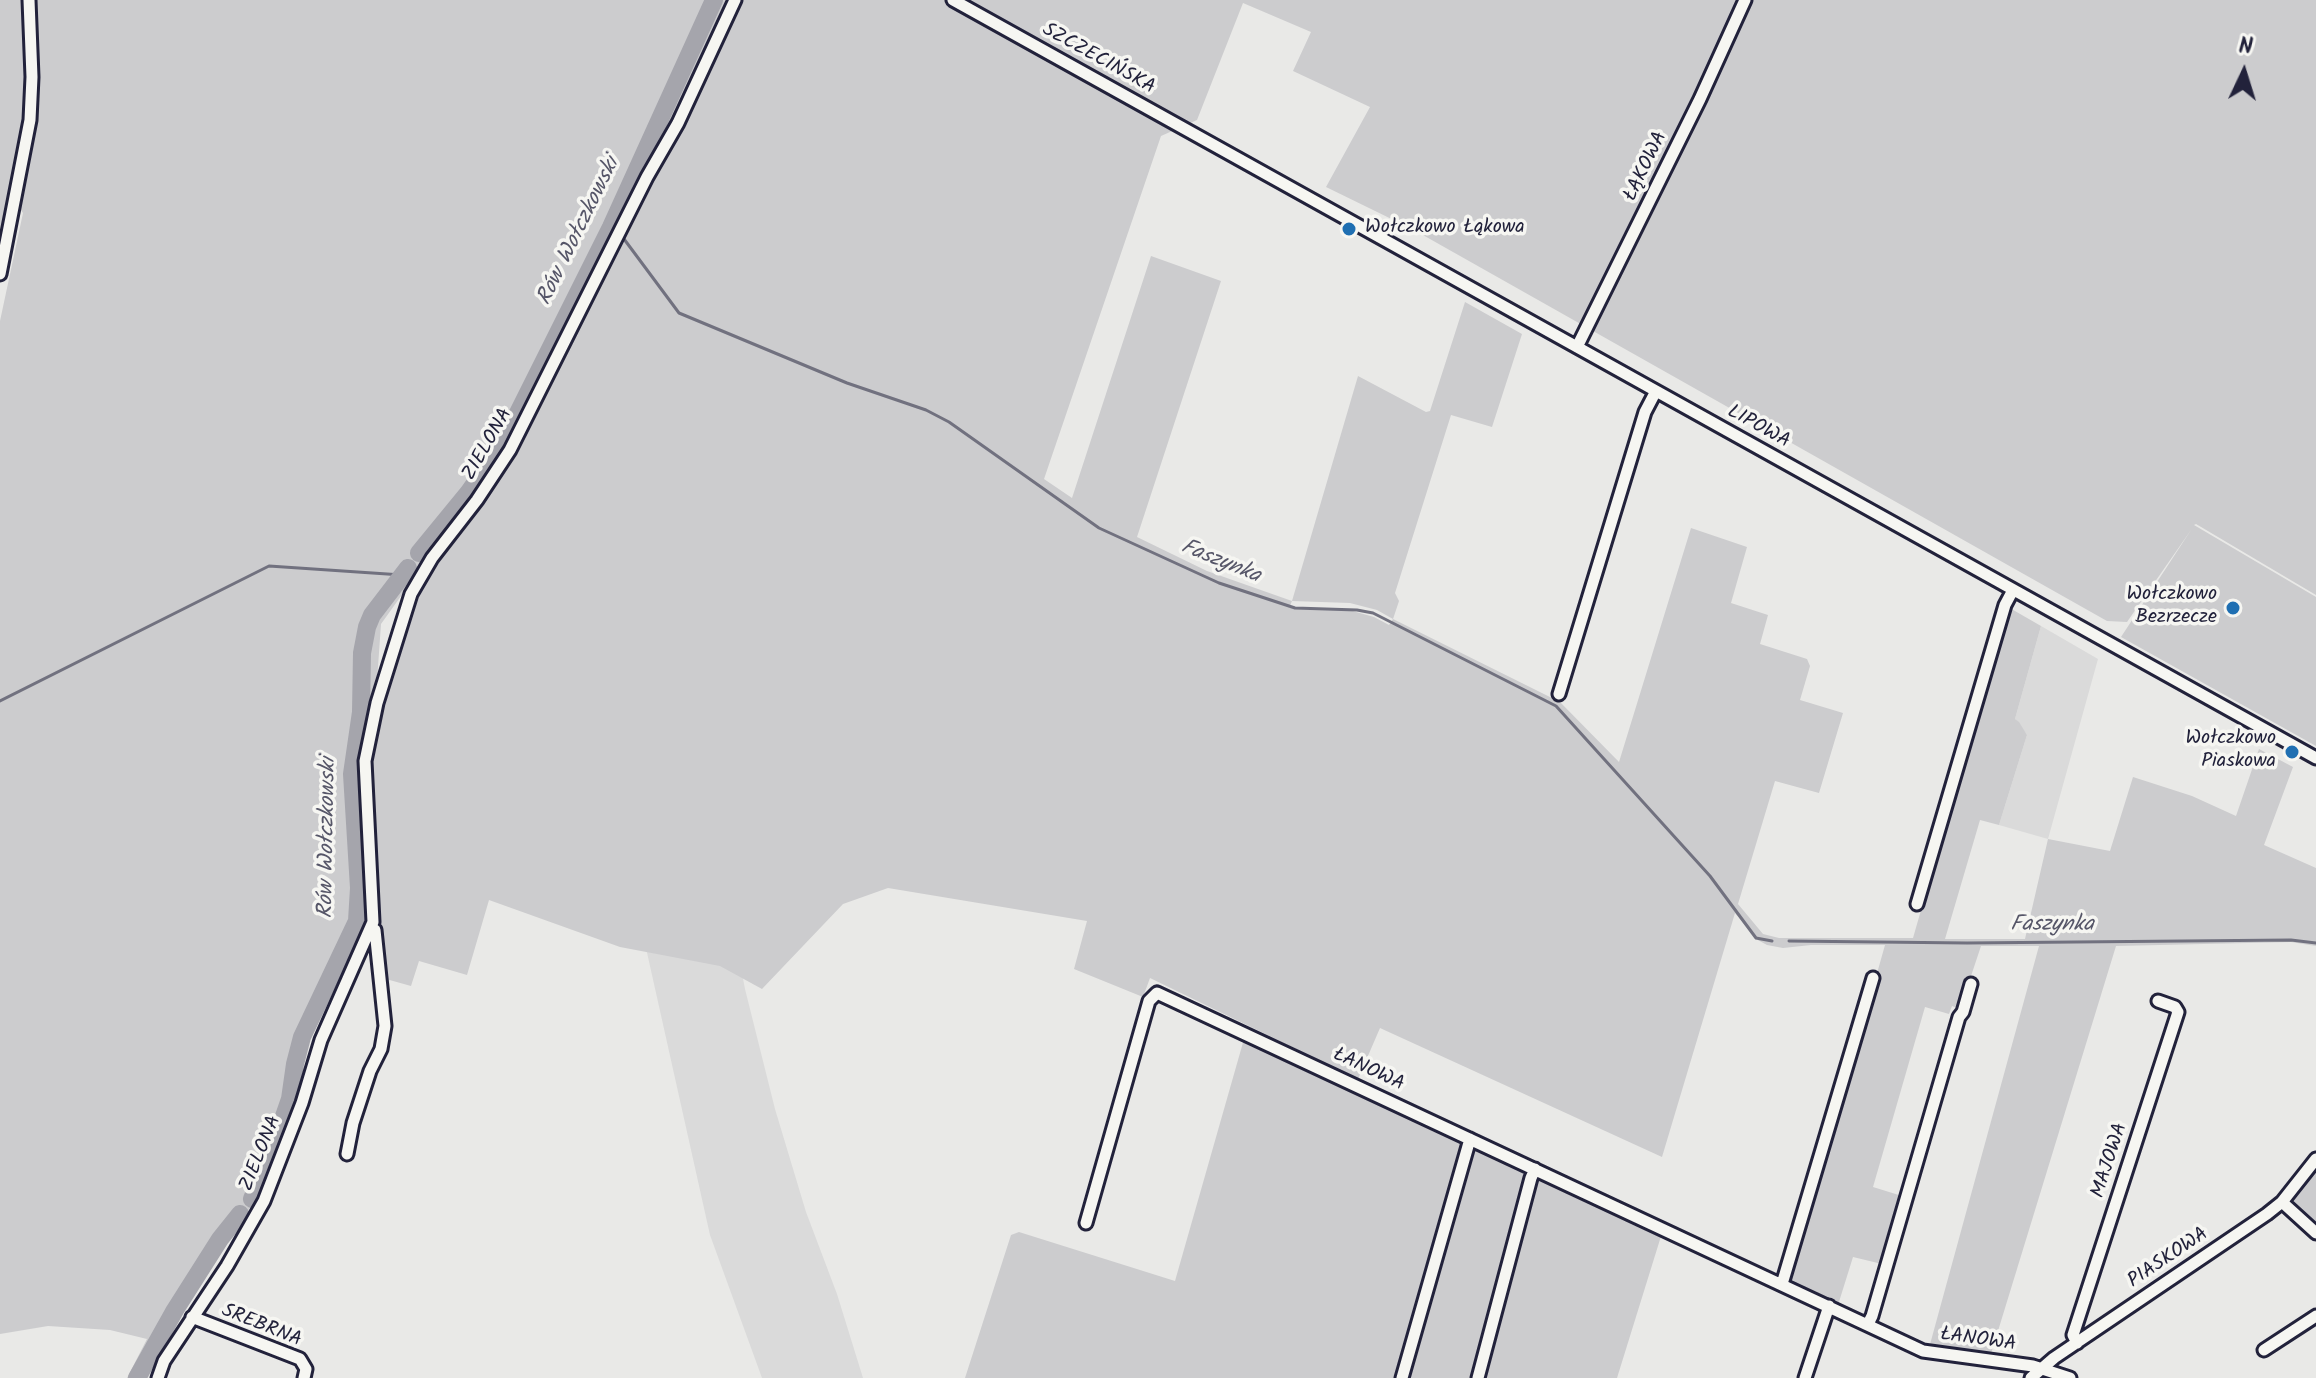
<!DOCTYPE html>
<meta charset="utf-8">
<style>
body{margin:0}
#map{position:relative;width:2316px;height:1378px;overflow:hidden;background:#e9e9e7;font-family:Kalam,sans-serif}
canvas{display:block}
.north{position:absolute;left:2204px;top:32px;width:80px;height:80px;-webkit-text-stroke:6px #f6f6f2;paint-order:stroke;rotate:4deg;font-size:22px;font-weight:700;line-height:32px;text-align:center;color:#22223b}
.north::after{content:'';display:block;margin:auto;width:28px;height:36px;background:#22223b;clip-path:polygon(50% 0,100% 100%,50% 72%,0 100%)}
</style>
<div id="map">
<canvas width="2316" height="1378"></canvas>
<div class="north">N</div>
</div>
<script>
const ctx = document.querySelector('canvas').getContext('2d');
ctx.lineJoin = 'round';
function fillPath(path, color) { ctx.fillStyle = color; ctx.fill(path, 'evenodd'); }
const shape = rows => new Path2D(rows.map(r => 'M' + r).join(''));
function trace(path, color, width, dash) { ctx.strokeStyle = color; ctx.lineWidth = width; ctx.lineCap = dash ? 'butt' : 'round'; ctx.setLineDash(dash || []); ctx.stroke(path); }
function drawText(font, color, halo, rows, align = 'center') {
  ctx.font = font + ' Kalam,sans-serif'; ctx.lineWidth = 7; ctx.setLineDash([]); ctx.textBaseline = 'middle'; ctx.strokeStyle = halo; ctx.fillStyle = color; for (const [text, x, y, turn = 0] of rows) {
    ctx.save(); ctx.translate(x, y); ctx.rotate((+turn || 0) * Math.PI / 180); ctx.textAlign = isNaN(turn) ? turn : align; if (halo) ctx.strokeText(text, 0, 0); ctx.fillText(text, 0, 0); ctx.restore();
  }
}
fillPath(shape([
 [736,0,730,910,745,989,775,1109,806,1212,837,1294,863,1378,762,1378,710,1235,623,845,464,557,447,543,513,465,542,326],
 [2041,626,2098,659,2048,839,1999,825,2027,735,2015,719]
]), '#dadada');
fillPath(shape([
 [0,0,2316,0,2316,595,2196,524,2194,525,2316,597,2316,746,2121,637,2191,530,2127,622,2107,621,1414,230,1326,187,1370,107,1293,71,1311,32,1243,3,1197,120,1161,136,1044,479,1072,498,1151,256,1221,281,1137,537,1207,571,1292,601,1358,376,1426,412,1430,411,1465,302,1522,334,1492,427,1451,415,1395,593,1399,601,1393,619,1560,702,1619,762,1691,528,1747,547,1731,603,1768,615,1760,644,1807,659,1810,666,1800,700,1843,713,1819,793,1775,781,1738,904,1763,934,1779,938,1913,938,2008,607,2041,626,2015,719,2019,722,2027,735,1999,825,1980,820,1945,939,2025,939,2048,839,2110,851,2133,777,2192,796,2236,816,2259,749,2293,767,2264,845,2316,868,2316,946,2291,942,2116,946,1990,1357,1929,1348,2039,946,1981,946,1960,1009,1952,1006,1949,1014,1925,1007,1873,1187,1902,1196,1882,1264,1853,1257,1838,1305,1790,1282,1885,945,1811,945,1783,948,1767,945,1756,939,1735,913,1662,1157,1380,1028,1358,1079,1150,978,1143,997,1074,969,1087,921,888,888,843,904,762,989,720,966,620,947,489,900,467,975,419,961,411,986,386,979,376,872,371,764,385,695,413,604,434,565,509,467,660,165,649,160,494,466,381,624,377,681,360,759,367,895,366,911,301,1061,292,1106,276,1151,251,1206,162,1346,148,1378,127,1378,147,1339,110,1330,48,1326,0,1334,0,321,23,213,11,196,0,245],
 [1292,601,1350,603,1377,610,1393,619,1389,625,1374,617,1349,610,1289,608],
 [1244,1039,1418,1122,1662,1233,1617,1378,965,1378,1011,1235,1019,1232,1175,1281],
 [2316,1169,2316,1224,2291,1201]
]), '#ccccce');
trace(shape([
 [624,239,679,313,847,383,926,410,949,422,1099,528,1219,583,1295,608,1357,610,1373,613,1556,706,1710,876,1756,938,1772,941],
 [0,701,269,566,402,575],
 [1789,941,1967,943,2291,940,2316,943]
]), '#71717f', 3);
trace(shape([
 [419,553,469,492,502,445,611,227,714,0],
 [252,1199,272,1151,290,1099,295,1064,302,1037,357,921,359,888,352,774,361,712,362,653,367,627,372,615,408,568],
 [137,1378,175,1310,220,1239,240,1214]
]), '#a5a5ac', 18);
const minor = shape([
 [953,0,2316,758],
 [0,274,30,120,32,77,29,0],
 [1577,347,1700,99,1745,0],
 [1559,694,1645,412,1656,391],
 [1917,904,2005,605,2013,590],
 [347,1154,353,1123,370,1071,381,1049,385,1026,375,930,371,928],
 [2282,1202,2316,1233],
 [1086,1223,1149,1001,1157,993,1923,1351,2033,1366,2070,1378],
 [1782,1284,1873,978],
 [192,1317,300,1359,306,1369,304,1378],
 [1868,1324,1872,1316,1959,1017,1963,1012,1971,984],
 [2077,1343,2073,1335,2178,1012,2175,1007,2158,1001],
 [2264,1350,2316,1316],
 [158,1378,164,1361,227,1266,264,1201,302,1103,321,1040,373,922,365,761,377,703,411,594,432,558,477,500,510,450,647,177,678,123,735,0],
 [1402,1378,1470,1139],
 [1478,1378,1531,1178,1535,1169],
 [1805,1378,1829,1306],
 [2031,1378,2054,1358,2267,1214,2282,1202,2316,1159]
]);
trace(minor, '#22223b', 17);
trace(minor, '#f6f6f2', 11);
for (const [x, y, r, color] of [
 [1349,229,8,"#1f6fb2"],
 [2233,608,8,"#1f6fb2"],
 [2292,752,8,"#1f6fb2"]
]) { const dot = new Path2D(); dot.arc(x, y, r, 0, 2 * Math.PI); ctx.fillStyle = color; ctx.fill(dot); trace(dot, '#f6f6f2', 3); }
drawText('20px', '#22223b', '#f6f6f2', [
 ["SZCZECIŃSKA",1098,60,29],
 ["ŁĄKOWA",1647,167,-64],
 ["LIPOWA",1758,428,29],
 ["ZIELONA",489,445,-60],
 ["ŁANOWA",1368,1071,25],
 ["ZIELONA",262,1154,-68],
 ["MAJOWA",2111,1161,-72],
 ["PIASKOWA",2169,1259,-34],
 ["SREBRNA",261,1327,22],
 ["ŁANOWA",1978,1341,8]
]);
drawText('20px', '#22223b', '#f6f6f2', [
 ["Wołczkowo Łąkowa",1365,229,"left"],
 ["Wołczkowo",2217,596],
 ["Bezrzecze",2217,619],
 ["Wołczkowo",2276,740],
 ["Piaskowa",2276,763]
], 'right');
drawText('italic 22px', '#565668', '#f6f6f2', [
 ["Rów Wołczkowski",580,232,-64],
 ["Faszynka",1220,563,22],
 ["Rów Wołczkowski",329,838,-89],
 ["Faszynka",2052,926]
]);
</script>
